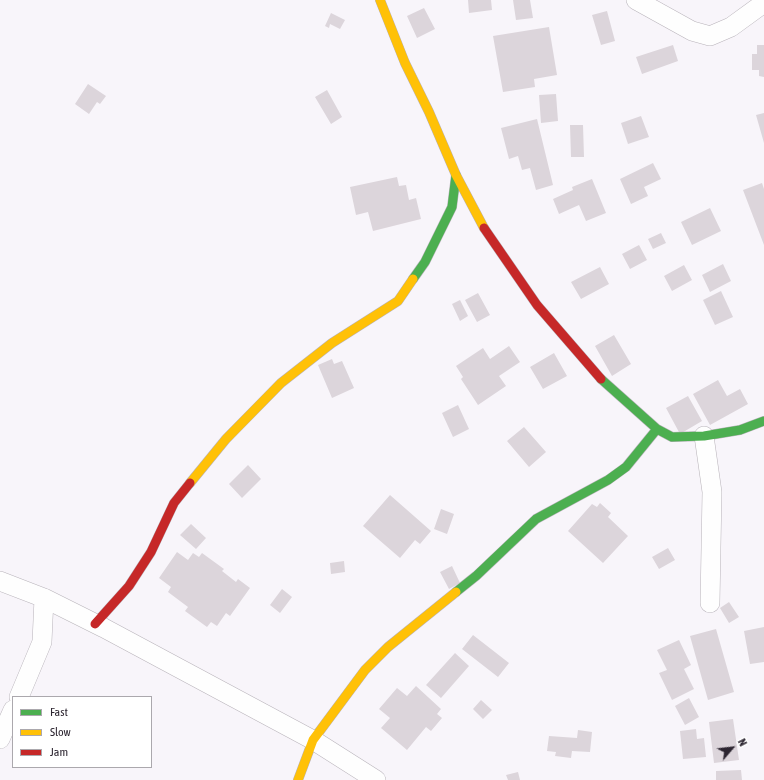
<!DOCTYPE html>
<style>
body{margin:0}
#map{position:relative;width:764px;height:780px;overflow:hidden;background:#f8f5fa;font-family:"Asap Condensed",sans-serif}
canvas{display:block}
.legend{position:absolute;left:12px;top:696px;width:140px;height:72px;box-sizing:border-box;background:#fff;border:1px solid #aba8ad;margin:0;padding:5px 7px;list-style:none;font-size:12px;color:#2d2631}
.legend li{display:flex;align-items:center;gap:8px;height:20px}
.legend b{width:20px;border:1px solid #aba8ad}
.north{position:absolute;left:712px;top:728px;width:40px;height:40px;-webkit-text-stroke:3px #fff;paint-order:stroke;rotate:62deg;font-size:11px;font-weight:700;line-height:16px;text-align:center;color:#2d2631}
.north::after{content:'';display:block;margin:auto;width:14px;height:18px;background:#2d2631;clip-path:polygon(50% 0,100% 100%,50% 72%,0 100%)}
</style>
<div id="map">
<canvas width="764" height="780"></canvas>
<ul class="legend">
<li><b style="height:5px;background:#4caf50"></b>Fast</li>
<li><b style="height:5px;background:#ffc107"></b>Slow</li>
<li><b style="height:5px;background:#c62828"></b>Jam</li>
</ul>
<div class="north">N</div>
</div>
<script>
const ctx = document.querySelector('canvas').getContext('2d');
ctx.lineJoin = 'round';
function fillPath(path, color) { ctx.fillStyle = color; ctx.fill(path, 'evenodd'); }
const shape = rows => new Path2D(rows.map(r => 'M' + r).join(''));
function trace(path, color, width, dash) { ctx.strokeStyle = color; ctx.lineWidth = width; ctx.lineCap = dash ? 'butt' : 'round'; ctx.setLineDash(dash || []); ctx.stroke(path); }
fillPath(shape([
 [468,0,491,0,492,10,469,13],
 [513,0,530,0,533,18,516,20],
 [424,8,435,29,417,38,407,16],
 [607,11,615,41,601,45,592,15],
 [331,13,345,20,340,29,330,24,329,28,325,26],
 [549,27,557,75,534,79,535,87,503,92,493,36],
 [673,45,678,61,642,74,636,57],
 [757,45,764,45,764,77,759,76,759,70,752,70,752,54,757,54],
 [88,84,106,96,100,104,97,102,89,114,75,104],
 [327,90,342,117,331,124,315,97],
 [556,94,558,121,541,123,539,95],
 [764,113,764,143,756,115],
 [641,116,649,137,628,144,621,123],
 [537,119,553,185,536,190,530,168,522,170,518,156,509,159,501,128],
 [570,125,583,125,584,157,571,157],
 [653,163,661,179,644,187,648,196,631,204,620,179],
 [397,177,399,186,406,185,409,200,416,198,421,219,373,231,368,212,356,215,350,187],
 [592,179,606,213,586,221,579,205,559,214,553,199,573,190,572,187],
 [762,183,764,189,764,245,743,190],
 [710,208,721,231,692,245,681,222],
 [661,233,666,243,653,249,648,239],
 [639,245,647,260,630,269,622,254],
 [723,264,731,281,710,292,702,275],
 [684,265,692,280,672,291,664,276],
 [600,267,609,284,581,299,571,282],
 [721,291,733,317,715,325,703,300],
 [478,293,490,315,477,322,465,300],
 [460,300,468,316,460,321,452,304],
 [614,335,631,364,612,376,595,346],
 [509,346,520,362,499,376,506,386,478,405,461,379,463,377,456,366,483,348,490,359],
 [554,353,567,376,543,389,530,367],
 [332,359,334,364,342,361,354,388,332,398,318,365],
 [718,380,727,396,740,389,748,404,710,425,693,394],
 [688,396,702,421,680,434,666,408],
 [458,405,469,429,453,437,442,413],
 [524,427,546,452,529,467,507,441],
 [248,465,261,479,242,498,229,484],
 [390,495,431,531,420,544,415,540,400,558,363,526],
 [600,503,611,513,608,517,628,536,603,563,568,531,592,504,597,507],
 [441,509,454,514,447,534,434,529],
 [191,524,206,538,196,549,180,535],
 [668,548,675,560,659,569,652,557],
 [177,552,188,560,193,553,199,557,202,553,224,569,222,571,236,582,238,579,250,588,230,616,226,613,217,626,211,622,207,627,185,611,188,607,168,592,171,587,159,578],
 [344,561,345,572,331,574,330,563],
 [452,566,460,583,449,589,440,572],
 [282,589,292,597,280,613,270,605],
 [729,602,739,617,729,623,720,608],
 [764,627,764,662,750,664,744,631],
 [716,629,734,692,708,700,690,636],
 [473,635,509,663,498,677,462,649],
 [679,640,691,665,684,669,694,689,672,700,659,673,667,670,657,650],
 [455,653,469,666,441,698,426,685],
 [416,686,441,709,437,714,442,718,431,731,426,727,407,750,381,728,390,718,379,709,397,688,407,696],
 [689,698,699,717,685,725,675,706],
 [481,700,492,710,483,719,473,709],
 [733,719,739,760,714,763,709,722],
 [696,729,697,739,704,738,706,757,683,759,680,731],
 [578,730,592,732,590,752,572,751,571,758,555,756,556,752,547,751,549,736,577,738],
 [741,770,742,780,716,780,716,771],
 [518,772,520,780,508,780,506,775]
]), '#dcd5db');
const street = shape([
 [636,0,692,31,710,36,731,27,764,3],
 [704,436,712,492,710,603],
 [0,581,44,598,104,628,313,740,376,780],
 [19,697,42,642,44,598],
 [0,739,13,710]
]);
const fast = shape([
 [413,279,425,262,452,207,456,175],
 [601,379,657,429,672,437,704,436,740,430,764,421],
 [456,592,476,576,536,519,608,480,626,467,657,429]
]);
const slow = shape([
 [380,0,405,63,429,112,456,175,484,228],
 [190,483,226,439,281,383,332,343,398,301,413,279],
 [298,780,313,740,365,670,388,647,456,592]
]);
const jam = shape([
 [484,228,537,305,601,379],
 [95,624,129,586,151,552,174,503,190,483]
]);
trace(street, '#b8b3ba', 20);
trace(fast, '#b8b3ba', 10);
trace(slow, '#b8b3ba', 10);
trace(jam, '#b8b3ba', 10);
trace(street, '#fefefe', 19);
trace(fast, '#4caf50', 9);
trace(slow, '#ffc107', 9);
trace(jam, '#c62828', 9);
</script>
